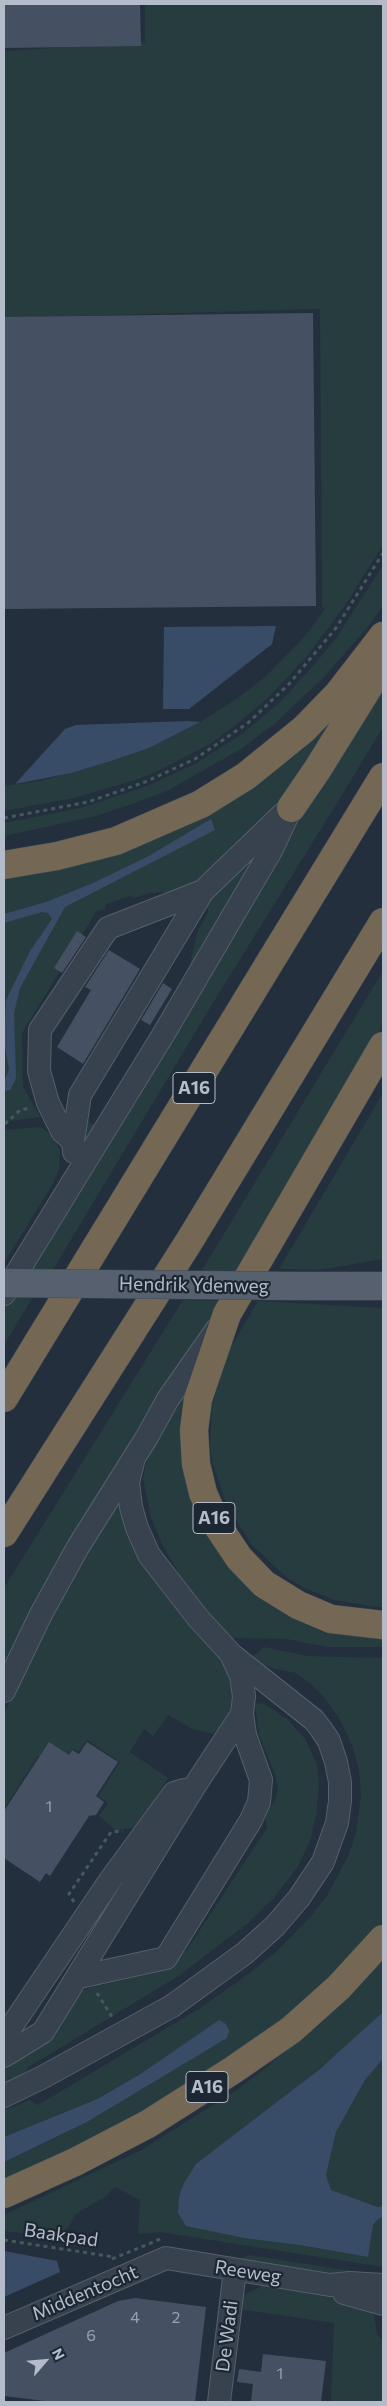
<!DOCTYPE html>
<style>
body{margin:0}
#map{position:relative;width:387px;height:2406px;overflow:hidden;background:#242f3e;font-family:Commissioner,sans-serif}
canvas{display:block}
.frame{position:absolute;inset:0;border:5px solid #b4bcc9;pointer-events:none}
.north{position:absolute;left:20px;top:2336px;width:50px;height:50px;-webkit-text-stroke:4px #1d2633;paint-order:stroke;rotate:63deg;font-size:14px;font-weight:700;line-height:20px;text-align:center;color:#b4bcc9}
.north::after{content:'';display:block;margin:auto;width:18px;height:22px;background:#b4bcc9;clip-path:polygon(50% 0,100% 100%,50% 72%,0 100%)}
</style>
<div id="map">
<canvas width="387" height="2406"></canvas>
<div class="frame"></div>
<div class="north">N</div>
</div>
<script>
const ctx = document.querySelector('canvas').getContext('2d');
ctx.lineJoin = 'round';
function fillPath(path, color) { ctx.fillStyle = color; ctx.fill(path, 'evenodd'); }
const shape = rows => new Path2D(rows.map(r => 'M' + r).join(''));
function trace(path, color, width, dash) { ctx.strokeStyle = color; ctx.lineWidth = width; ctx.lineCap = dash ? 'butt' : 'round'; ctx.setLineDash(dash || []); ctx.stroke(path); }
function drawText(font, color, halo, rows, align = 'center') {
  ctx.font = font + ' Commissioner,sans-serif'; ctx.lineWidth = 4.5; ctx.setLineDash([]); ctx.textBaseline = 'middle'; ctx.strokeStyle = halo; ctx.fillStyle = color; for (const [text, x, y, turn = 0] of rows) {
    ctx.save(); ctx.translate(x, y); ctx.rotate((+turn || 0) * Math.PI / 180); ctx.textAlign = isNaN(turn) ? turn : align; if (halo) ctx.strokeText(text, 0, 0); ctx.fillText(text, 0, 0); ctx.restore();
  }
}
fillPath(shape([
 [145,4,383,4,383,545,346,604,308,655,270,696,231,729,208,745,158,771,135,780,74,798,4,811,4,786,40,781,111,761,149,748,200,722,235,700,264,678,305,636,325,609,322,606,320,309,4,318,4,51,145,42],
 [383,565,383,606,367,628,322,679,272,726,241,749,169,790,135,803,96,816,4,836,4,823,80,808,147,786,195,764,242,734,280,702,314,665,337,637],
 [365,686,269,817,198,881,171,892,149,893,135,898,129,896,105,905,106,908,96,912,22,1033,23,1086,40,1117,4,1122,4,869,109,846],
 [383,686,383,727,342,795,208,1011,51,1273,30,1272,299,818],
 [259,843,267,846,82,1152,82,1118,94,1125,188,973,197,933,208,912,207,903],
 [383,971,383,1024,353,1084,239,1276,199,1275],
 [383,1093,383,1259,319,1270,279,1269],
 [41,1127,54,1137,60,1150,59,1169,54,1182,4,1263,4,1130],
 [9,1296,33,1297,4,1345,4,1304],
 [183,1300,224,1301,4,1682,4,1588],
 [258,1301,383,1308,383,1607,368,1606,335,1600,304,1588,286,1577,251,1544,227,1505,213,1465,210,1447,212,1406,222,1368,231,1347],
 [188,1390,239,1569,383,1631,383,1647,327,1647,287,1639,230,1638,211,1620,180,1576,162,1544,151,1518,143,1479,146,1463,156,1441],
 [122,1495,152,1573,167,1596,186,1621,224,1661,230,1675,232,1692,231,1708,223,1723,214,1734,192,1729,168,1715,153,1736,144,1729,130,1752,168,1778,138,1827,115,1830,99,1816,108,1803,98,1796,120,1762,87,1740,79,1752,72,1749,58,1769,38,1756,4,1809,4,1713,53,1614,97,1533],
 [264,1647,307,1656,383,1658,383,1921,320,1990,214,2075,4,2188,4,2162,87,2122,226,2038,219,2021,142,2073,96,2099,4,2137,4,2109,14,2107,29,2100,38,2105,202,2007,251,1972,276,1952,313,1914,328,1894,349,1854,356,1833,361,1794,359,1770,352,1745,340,1720,325,1698,311,1684,296,1673,275,1669,259,1663,252,1657],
 [263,1703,287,1719,305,1739,317,1764,319,1789,316,1815,311,1839,298,1866,275,1897,248,1923,180,1975,27,2068,22,2084,4,2093,4,2067,82,1991,92,1987,164,1971,170,1961,187,1950,267,1828,265,1814,275,1801,278,1790,276,1777,259,1735,255,1704],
 [383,1958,383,2012,338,2054,287,2095,300,2245,368,2257,373,2225,378,2219,383,2217,383,2267,160,2232,138,2234,140,2200,115,2187,105,2197,76,2214,68,2228,58,2237,4,2231,4,2215,141,2150,234,2092,262,2071,371,1973],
 [383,2059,383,2206,378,2207,331,2190,326,2175,336,2132,365,2080],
 [249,2255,377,2275,378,2280,242,2262,243,2258],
 [262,2286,278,2286,373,2306,377,2334,383,2341,383,2402,331,2402,334,2323,238,2309,243,2296]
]), '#263c3f');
fillPath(shape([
 [276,626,272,644,189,709,163,709,164,627],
 [188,721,200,722,149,748,111,761,71,773,15,784,65,729,76,725],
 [211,819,215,830,65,907,20,988,14,1013,16,1078,10,1090,4,1091,4,1083,9,1069,4,1042,6,1000,30,951,52,919,48,913,42,912,4,923,4,914,46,902,93,883,147,857],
 [383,2012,383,2059,365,2080,336,2132,326,2175,331,2190,378,2207,383,2206,383,2217,378,2219,373,2225,368,2257,300,2245,244,2238,186,2226,178,2213,179,2197,183,2185,196,2164,320,2069],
 [219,2020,226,2024,229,2031,227,2038,87,2122,4,2162,4,2137,97,2099,142,2073],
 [4,2251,57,2261,60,2272,4,2297]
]), '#394c67');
fillPath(shape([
 [4,4,140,4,141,46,4,48],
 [313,313,316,606,4,609,4,317],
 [77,931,86,937,62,973,54,968],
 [109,950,140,969,83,1064,57,1047,91,990,85,987],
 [163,983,172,989,150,1025,141,1020],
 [49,1742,69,1755,72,1750,79,1754,87,1742,118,1762,96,1796,104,1802,96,1815,89,1816,50,1876,46,1873,40,1882,4,1858,4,1811],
 [135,2298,206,2307,195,2402,53,2402,4,2396,4,2353,118,2301],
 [263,2354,326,2361,321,2402,251,2402,253,2384,237,2382,239,2369,261,2372]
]), '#455162');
const minor = shape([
 [73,1141,62,1131,48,1103,39,1071,40,1030,108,928,203,891,284,813],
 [74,1152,73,1141,80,1095,203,891],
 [4,1294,163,1035,272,849,291,808],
 [4,1691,41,1614,78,1547,147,1437,168,1399,217,1329],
 [79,1977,166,1958,251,1820,259,1802,261,1780,245,1735,242,1714],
 [4,2043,9,2030,111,1879,174,1793,184,1790],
 [4,2056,43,2032,194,1787,242,1714,244,1696,241,1676,232,1656],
 [4,2096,43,2077,172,2006,245,1953,275,1926,299,1898,323,1862,337,1823,340,1801,340,1782,336,1762,329,1741,321,1729,314,1720,232,1655,198,1618,149,1555,137,1528,131,1507,128,1482,134,1458],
 [344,2293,383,2304],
 [4,2328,166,2258,330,2285,350,2283,383,2285],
 [219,2402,235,2270]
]);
const major = shape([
 [292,1286,383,1286]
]);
const highway = shape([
 [291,808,317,770,383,664],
 [4,865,57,856,116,841,201,804,246,776,304,729,338,694,383,636],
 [383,1046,227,1314,198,1399,194,1430,196,1464,203,1493,217,1525,239,1558,264,1584,298,1605,331,1619,383,1625],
 [4,1398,383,777],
 [4,1533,190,1240,383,922],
 [4,2194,75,2162,148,2124,233,2070,291,2030,339,1987,383,1939]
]);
trace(minor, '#565f6c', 24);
trace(major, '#414a57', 29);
trace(highway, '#434c59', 29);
trace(shape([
 [4,818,88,802,145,782,195,759,248,723,289,684,336,628,383,553],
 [5,1124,20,1110,30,1108],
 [74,1902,69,1894,111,1832,123,1831],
 [97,1993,112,2017],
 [4,2240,114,2257],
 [112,2259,163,2238]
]), '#44595c', 3, [4, 4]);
trace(minor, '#38414e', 22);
trace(major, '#56606e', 28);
trace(highway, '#746855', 28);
const majorBridge = shape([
 [4,1283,292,1286]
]);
trace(majorBridge, '#414a57', 29, []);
trace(majorBridge, '#56606e', 28);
drawText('16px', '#98a1af', null, [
 ["1",49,1807],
 ["4",135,2318],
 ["2",176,2318],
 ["6",91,2336],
 ["1",280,2374]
]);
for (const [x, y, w] of [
 [194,1088,42],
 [214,1518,42],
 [207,2087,42]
]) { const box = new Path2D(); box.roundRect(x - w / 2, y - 15.5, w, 31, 4); ctx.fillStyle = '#1d2633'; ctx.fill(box); trace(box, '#b4bcc9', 1); }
drawText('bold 18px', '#b4bcc9', null, [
 ["A16",194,1088],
 ["A16",214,1518],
 ["A16",207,2087]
]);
drawText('19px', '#b4bcc9', '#1d2633', [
 ["Hendrik Ydenweg",194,1285,1],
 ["Baakpad",61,2235,8],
 ["Reeweg",248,2272,9],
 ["Middentocht",85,2293,-23],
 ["De Wadi",227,2336,-83]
]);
</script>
